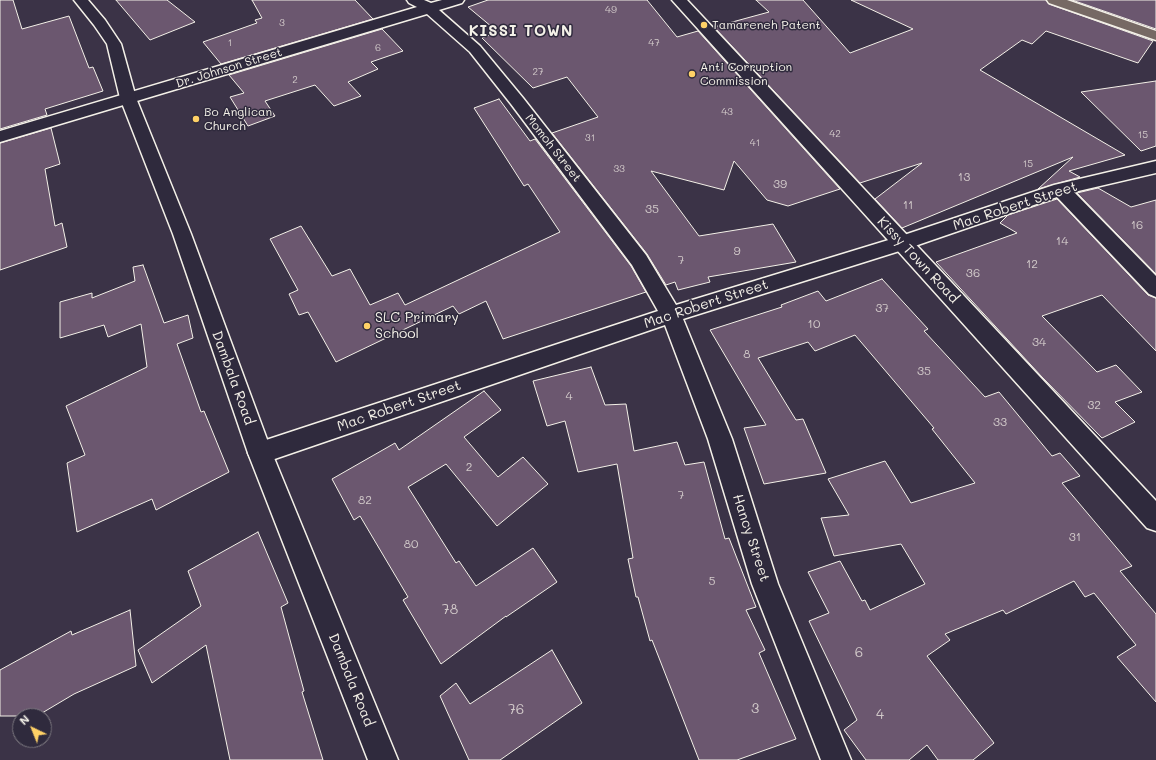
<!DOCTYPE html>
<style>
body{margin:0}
#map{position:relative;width:1156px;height:760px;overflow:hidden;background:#3b3347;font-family:Mali,sans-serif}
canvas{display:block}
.north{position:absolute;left:12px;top:708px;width:40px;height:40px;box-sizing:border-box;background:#2f2a3d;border:1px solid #7e7a81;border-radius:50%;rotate:317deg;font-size:11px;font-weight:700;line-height:16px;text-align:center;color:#f4f1e8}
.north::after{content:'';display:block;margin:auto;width:14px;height:18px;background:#ffd166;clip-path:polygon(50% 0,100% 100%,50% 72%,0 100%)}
</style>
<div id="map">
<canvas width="1156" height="760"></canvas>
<div class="north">N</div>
</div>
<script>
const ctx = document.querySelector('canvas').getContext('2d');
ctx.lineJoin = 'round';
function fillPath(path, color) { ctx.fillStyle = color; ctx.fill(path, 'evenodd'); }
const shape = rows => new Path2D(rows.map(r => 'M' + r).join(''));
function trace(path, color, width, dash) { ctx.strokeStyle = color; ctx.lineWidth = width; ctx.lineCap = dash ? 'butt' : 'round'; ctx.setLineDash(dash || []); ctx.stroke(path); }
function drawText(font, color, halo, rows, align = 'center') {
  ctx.font = font + ' Mali,sans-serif'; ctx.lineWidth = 3; ctx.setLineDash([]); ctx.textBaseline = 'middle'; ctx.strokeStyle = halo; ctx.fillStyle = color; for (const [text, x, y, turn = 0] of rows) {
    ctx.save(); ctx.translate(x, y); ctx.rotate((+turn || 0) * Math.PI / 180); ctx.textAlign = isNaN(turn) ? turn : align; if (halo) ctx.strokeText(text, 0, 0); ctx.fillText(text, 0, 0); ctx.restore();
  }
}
const building = shape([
 [0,0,13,0,22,29,69,16,89,68,93,67,103,91,45,109,47,115,0,129,0,0],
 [116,0,167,0,195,22,150,40,116,0],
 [252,0,355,0,373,19,221,64,203,42,257,23,255,20,262,18,252,0],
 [488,0,647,0,677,37,698,31,840,189,788,206,767,200,734,161,724,190,651,171,699,236,773,224,796,262,708,277,710,282,678,290,675,282,666,285,647,254,552,133,598,117,567,77,533,88,482,38,498,32,468,7,488,0],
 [756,0,803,0,850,53,913,29,851,0,1046,0,1049,4,1153,41,1138,63,1046,31,1032,44,1022,40,980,70,1125,155,1069,171,1080,177,1038,189,1073,157,902,228,875,199,922,163,860,183,714,27,769,12,756,0],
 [1072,0,1156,0,1156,29,1072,0],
 [382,29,403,51,371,62,378,69,348,82,361,96,334,106,315,85,265,101,275,116,248,126,230,97,244,93,229,75,382,29],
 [1156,81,1156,146,1141,151,1081,92,1156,81],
 [499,99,530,141,535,139,631,266,646,292,503,339,486,301,459,314,453,306,336,362,308,312,299,315,289,294,298,290,270,239,301,226,332,276,350,269,370,305,398,293,405,305,560,232,528,184,524,186,474,108,499,99],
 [51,128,60,164,45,169,55,226,62,223,67,247,0,270,0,143,51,128],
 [1098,188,1131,207,1156,200,1156,274,1077,193,1098,188],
 [1057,199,1148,295,1156,298,1156,351,1102,295,1042,316,1097,372,1116,365,1142,392,1115,402,1135,422,1102,438,1042,377,936,262,1017,233,1000,223,1008,215,1057,199],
 [143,265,164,323,188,315,193,338,177,344,201,412,204,411,229,472,156,510,152,499,77,532,67,463,85,455,66,406,147,367,141,324,108,337,104,325,60,338,60,302,92,293,92,298,135,281,133,267,143,265],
 [882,279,928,329,924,331,985,397,999,392,1052,456,1060,453,1080,476,1062,483,1132,566,1120,571,1156,614,1156,702,1117,657,1136,645,1094,593,1085,597,1074,581,1006,614,1003,610,945,634,950,640,927,656,994,743,973,760,938,760,927,745,909,760,866,760,844,730,857,720,809,621,829,613,808,572,840,561,862,601,865,600,870,610,925,584,901,544,834,556,821,518,849,515,828,479,885,461,911,503,975,483,932,429,934,428,855,335,815,351,808,342,758,358,796,420,803,419,826,473,764,484,744,428,766,425,710,330,782,307,781,305,818,291,826,301,882,279],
 [591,367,605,405,626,404,634,451,677,442,685,465,704,462,725,539,729,538,756,607,746,610,765,650,759,653,796,739,737,760,699,760,652,640,650,641,638,597,636,597,628,559,633,558,617,464,578,472,565,421,547,426,533,381,591,367],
 [484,391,501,410,464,437,498,477,523,457,548,484,497,526,446,464,408,487,456,563,459,561,476,586,533,548,557,582,506,617,506,616,441,664,403,600,408,597,360,516,354,520,332,479,395,443,399,450,484,391],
 [258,532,288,603,281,607,304,691,302,692,323,760,230,760,206,645,152,683,138,650,201,606,188,571,258,532],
 [130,610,136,666,74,694,37,716,0,716,0,670,71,631,72,635,130,610],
 [552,650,582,703,500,760,469,760,440,696,456,683,470,704,552,650]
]);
fillPath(building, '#6b576f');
trace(building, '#f4f1e8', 1);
const minor = shape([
 [407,0,424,0,431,3,442,0,464,0,462,3,439,10,480,46,523,98,646,255,676,305,895,238,1054,185,1156,161,1156,173,1074,192,1156,276,1156,297,1149,294,1057,197,909,248,683,319,732,439,778,584,851,760,821,760,752,584,708,439,665,325,260,464,252,461,248,453,252,445,260,442,658,311,632,265,511,104,470,52,427,14,0,142,0,131,417,7,409,3,407,0]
]);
const tertiary = shape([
 [74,0,88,0,105,20,121,44,136,98,191,234,272,453,398,760,368,760,248,453,173,234,120,98,107,44,94,25,74,0],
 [672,0,687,0,1156,501,1156,531,1147,528,672,0]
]);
const primary = shape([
 [1047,0,1067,0,1156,31,1156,40,1049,3,1047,0]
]);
trace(minor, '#f4f1e8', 3);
trace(tertiary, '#f4f1e8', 3);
trace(primary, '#f4f1e8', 3);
fillPath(minor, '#2f2a3d');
fillPath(tertiary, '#2f2a3d');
fillPath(primary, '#766964');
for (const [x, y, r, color] of [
 [704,25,4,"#ffd166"],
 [692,74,4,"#ffd166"],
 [196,119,4,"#ffd166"],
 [367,326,4,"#ffd166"]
]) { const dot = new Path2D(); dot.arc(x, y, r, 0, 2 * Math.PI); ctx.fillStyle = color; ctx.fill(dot); trace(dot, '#2f2a3d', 1.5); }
drawText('10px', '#d2caca', null, [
 ["49",611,10],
 ["3",282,23],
 ["1",230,43],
 ["47",654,43],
 ["6",378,48],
 ["27",538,72],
 ["2",295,80],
 ["43",727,112],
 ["42",835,134],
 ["15",1143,135],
 ["31",590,138],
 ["41",755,143],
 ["15",1028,164],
 ["33",619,169]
]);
drawText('12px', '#f4f1e8', '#2f2a3d', [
 ["Tamareneh Patent",712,25],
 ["Anti Corruption",700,67],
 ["Commission",700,81],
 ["Bo Anglican",204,112],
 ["Church",204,126]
], 'left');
drawText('12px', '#f4f1e8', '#2f2a3d', [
 ["Dr. Johnson Street",229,68,-17],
 ["Momoh Street",553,148,52]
]);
drawText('12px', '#d2caca', null, [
 ["13",964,177],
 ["39",780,184],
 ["11",908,205],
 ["35",652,209],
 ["16",1137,225],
 ["14",1062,241],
 ["9",737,251],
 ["7",681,260],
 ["12",1032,264],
 ["36",973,273],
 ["37",882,308],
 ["10",814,324],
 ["34",1039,342],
 ["8",747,354],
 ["35",924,371],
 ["4",569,396],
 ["32",1094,405],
 ["33",1000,422],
 ["2",469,467],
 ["7",681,495],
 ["82",365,500],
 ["31",1075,537],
 ["80",411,544],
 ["5",712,581]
]);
drawText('14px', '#f4f1e8', '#2f2a3d', [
 ["Mac Robert Street",1015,206,-18],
 ["Kissy Town Road",918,260,47],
 ["Mac Robert Street",706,304,-18],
 ["Dambala Road",233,378,70],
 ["Mac Robert Street",399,406,-19],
 ["Hancy Street",751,538,72],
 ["Dambala Road",351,680,68]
]);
drawText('14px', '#f4f1e8', '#2f2a3d', [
 ["SLC Primary",375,318],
 ["School",375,334]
], 'left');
drawText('14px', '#d2caca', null, [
 ["78",450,610],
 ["6",859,653],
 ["3",755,709],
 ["76",516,710],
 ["4",880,715]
]);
ctx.letterSpacing = '1px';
drawText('bold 15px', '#f4f1e8', '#2f2a3d', [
 ["KISSI TOWN",521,31]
]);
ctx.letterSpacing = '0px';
</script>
